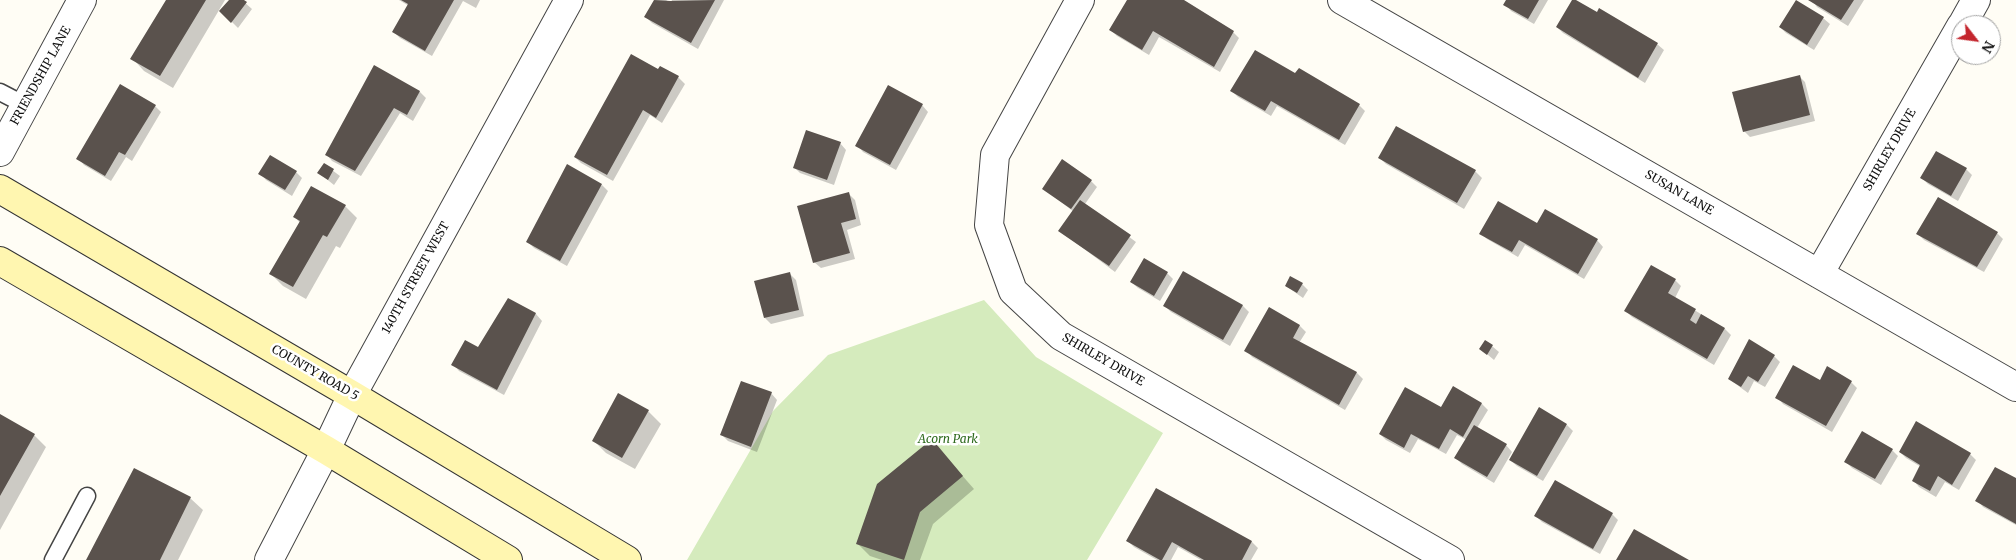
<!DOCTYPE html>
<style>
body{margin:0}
#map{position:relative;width:2016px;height:560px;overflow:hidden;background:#fffdf5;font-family:Merriweather,serif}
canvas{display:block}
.north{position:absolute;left:1951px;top:15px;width:50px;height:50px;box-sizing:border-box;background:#fff;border:1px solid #a0a0a0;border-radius:50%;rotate:120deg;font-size:14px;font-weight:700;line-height:20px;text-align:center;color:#111}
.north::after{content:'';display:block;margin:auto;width:18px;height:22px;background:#c4262e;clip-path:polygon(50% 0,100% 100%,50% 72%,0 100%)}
</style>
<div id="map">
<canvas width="2016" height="560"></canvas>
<div class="north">N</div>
</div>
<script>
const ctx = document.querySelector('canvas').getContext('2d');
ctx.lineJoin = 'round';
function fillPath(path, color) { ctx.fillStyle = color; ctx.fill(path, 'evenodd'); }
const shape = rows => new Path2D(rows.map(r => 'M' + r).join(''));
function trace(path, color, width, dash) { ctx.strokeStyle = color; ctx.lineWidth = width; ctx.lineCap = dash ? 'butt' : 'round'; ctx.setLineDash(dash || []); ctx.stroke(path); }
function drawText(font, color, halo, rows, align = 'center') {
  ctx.font = font + ' Merriweather,serif'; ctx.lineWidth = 5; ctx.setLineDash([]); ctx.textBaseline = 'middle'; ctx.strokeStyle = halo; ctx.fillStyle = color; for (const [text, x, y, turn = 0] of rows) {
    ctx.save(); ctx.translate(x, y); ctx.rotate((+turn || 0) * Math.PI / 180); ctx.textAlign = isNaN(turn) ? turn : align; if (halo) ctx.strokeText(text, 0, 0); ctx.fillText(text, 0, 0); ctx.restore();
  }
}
fillPath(shape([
 [984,300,1036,357,1163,433,1087,560,687,560,773,411,828,355]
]), '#d5ebbd');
fillPath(shape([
 [167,0,225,0,173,88,144,71,132,58],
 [230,0,242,0,252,9,238,28,221,11],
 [399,0,480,0,476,8,463,1,432,56,400,38,394,32,409,6],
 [655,0,666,0,671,3,672,0,724,0,698,49,652,23,646,17],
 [1128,0,1180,0,1233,32,1239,38,1220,72,1159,37,1149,55,1117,36,1111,30],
 [1507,0,1548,0,1534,24,1511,11,1505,4],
 [1574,0,1657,44,1664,50,1645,83,1563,33,1557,27],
 [1812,0,1864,0,1848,26,1817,7],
 [1823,18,1830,24,1814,50,1786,33,1780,27],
 [375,67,420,92,426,98,413,121,400,113,361,176,332,161,326,154],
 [660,67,678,77,685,84,662,123,650,115,613,181,581,163,575,157],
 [1296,75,1359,105,1365,111,1345,145,1277,106,1271,116,1238,97,1232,91],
 [1799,76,1805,82,1815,121,1750,137,1744,131],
 [922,105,928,112,896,170,863,152,857,145],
 [155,106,161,112,132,161,126,157,111,181,84,165,78,158],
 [1397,127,1475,171,1482,178,1464,209,1386,164,1379,157],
 [840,143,846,150,834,185,800,173,794,167],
 [324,164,340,176,334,185,319,173],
 [1966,169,1972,175,1958,201,1928,184,1922,178],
 [296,172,302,178,292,196,266,180,260,173],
 [1091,181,1097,187,1085,204,1136,242,1115,272,1060,231,1074,212,1044,189],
 [602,185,608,191,567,266,534,248,528,242],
 [848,193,855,200,861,225,847,230,855,259,821,268,814,262],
 [345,206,357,218,340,248,336,246,306,299,283,286,271,274,300,223,294,216],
 [1537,225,1597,240,1603,247,1584,279,1525,245,1518,257,1487,239,1481,233],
 [1997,233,2003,239,1984,272,1924,240,1918,234],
 [789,273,796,280,804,316,771,324,765,318],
 [1167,273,1173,279,1160,301,1138,288,1131,282],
 [1675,280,1681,286,1675,298,1725,329,1731,335,1714,365,1632,317,1626,311],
 [1302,284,1308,290,1303,298,1286,286],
 [509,300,536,314,542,321,504,395,459,371,453,364,478,348],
 [1165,306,1243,306,1249,312,1230,346,1171,312],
 [1270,309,1300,326,1306,332,1299,343,1357,373,1363,379,1345,410,1252,357,1246,350],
 [1486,341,1499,352,1494,360,1481,349],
 [1774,356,1780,362,1765,387,1754,381,1748,393,1729,379],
 [1820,382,1851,382,1857,388,1832,432,1783,404,1777,397],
 [1453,388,1482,404,1488,410,1477,428,1506,445,1512,452,1494,483,1462,464,1456,458,1467,440,1457,435,1446,454,1418,439,1410,453,1386,440,1380,434,1441,409],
 [771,393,777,400,757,452,728,441,722,435],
 [648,411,661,424,635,469,606,453,593,440],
 [0,415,34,435,46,447,0,530],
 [1567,425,1573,431,1543,481,1517,466,1510,460],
 [932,441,974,489,933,524,920,560,882,560,870,556,858,544],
 [1892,450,1898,456,1881,485,1852,468,1846,462],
 [1900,452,1970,454,1976,460,1959,490,1945,482,1936,497,1919,487,1913,480,1921,467,1906,458],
 [135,470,190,498,203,510,178,560,88,560],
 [2016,480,2016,525,1983,507,1977,500],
 [1157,489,1252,542,1258,548,1251,560,1201,560,1178,547,1171,560,1157,560,1134,547,1128,541],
 [1612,514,1618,520,1600,554,1542,522,1536,516]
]), '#0003');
fillPath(shape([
 [166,0,206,0,160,76,130,59],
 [229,0,244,0,247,2,231,23,219,11],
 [401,0,454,0,425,51,392,32,408,4],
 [654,0,670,1,715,0,691,43,644,17],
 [1127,0,1184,0,1234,31,1214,67,1153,31,1142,50,1109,30],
 [1506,0,1539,0,1528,19,1503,5],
 [1572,0,1576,0,1597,12,1599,8,1658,43,1638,78,1556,27],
 [1796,0,1824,17,1807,45,1779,27],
 [1808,0,1854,0,1841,20],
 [1255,50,1295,73,1299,68,1360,104,1339,140,1271,101,1265,111,1230,91],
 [631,54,658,69,660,66,679,76,656,118,643,110,607,175,574,157],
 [374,65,420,91,407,115,394,108,355,171,325,155],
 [1800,75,1810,115,1743,132,1732,92],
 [120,84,156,105,125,155,119,152,105,176,76,159],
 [888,85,923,104,890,165,855,146],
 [1396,126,1476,170,1457,203,1378,158],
 [806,130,841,142,827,180,793,168],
 [1936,151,1967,168,1951,196,1920,178],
 [270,155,297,171,285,190,258,174],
 [1062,159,1092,180,1071,209,1042,189],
 [324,163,334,169,328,180,317,173],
 [567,164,602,184,560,261,526,242],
 [311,186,346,205,327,237,323,235,293,287,269,274,300,221,293,217],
 [849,192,856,219,841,223,850,253,813,263,797,206],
 [1938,197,1998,232,1977,267,1916,234],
 [1080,200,1131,235,1109,266,1058,231],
 [1498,201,1537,223,1545,209,1598,239,1578,274,1519,240,1512,252,1479,234],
 [1144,258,1168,272,1154,296,1130,282],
 [1651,265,1676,279,1668,293,1696,309,1690,320,1696,324,1701,314,1725,328,1707,359,1624,311],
 [1183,271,1243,305,1223,340,1163,306],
 [790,272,799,310,764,318,754,281],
 [1290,276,1303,283,1297,293,1285,286],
 [508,298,536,313,497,390,451,365,465,340,478,347],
 [1269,307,1300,325,1293,338,1357,372,1339,405,1244,351],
 [1749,339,1775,355,1758,382,1748,376,1741,387,1728,379],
 [1485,340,1493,345,1487,355,1479,349],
 [1793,365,1820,380,1827,366,1852,381,1826,426,1775,398],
 [741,381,772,392,751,447,720,435],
 [1453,386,1482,403,1463,437,1450,429,1439,449,1411,434,1404,448,1379,434,1405,387,1441,407],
 [618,393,649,410,622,458,592,441],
 [1539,407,1567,424,1537,476,1509,460],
 [0,414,35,434,0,496],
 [1916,421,1971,453,1952,485,1938,476,1930,491,1912,481,1920,465,1899,452],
 [1474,425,1507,444,1487,477,1454,458],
 [1862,431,1893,449,1875,479,1844,462],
 [932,439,963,476,920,512,904,560,856,544,877,484],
 [1995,467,2016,478,2016,524,1975,501],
 [134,468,191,497,160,560,86,560],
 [1555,480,1613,513,1593,549,1534,516],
 [1156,488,1252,541,1242,560,1204,560,1172,542,1162,560,1160,560,1126,541],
 [1634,529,1689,560,1616,560]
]), '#5a524d');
const lane = shape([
 [0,92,25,105],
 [53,560,87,496]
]);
const street = shape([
 [1080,0,995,155,989,225,1013,291,1061,336,1450,560],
 [1342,0,2016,387],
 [1962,25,1976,0],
 [0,152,82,0],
 [1819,274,1961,26],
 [269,560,326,450,352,395,569,0]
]);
const secondary = shape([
 [0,189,352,395,627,560],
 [0,261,326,450,508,560]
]);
trace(lane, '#444', 19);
trace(street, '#444', 30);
trace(secondary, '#333', 30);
trace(lane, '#fff', 16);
trace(street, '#fff', 28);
trace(secondary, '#fff6b0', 28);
drawText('12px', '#111', '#fff', [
 ["FRIENDSHIP LANE",41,76,-61],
 ["SHIRLEY DRIVE",1890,150,-60],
 ["SUSAN LANE",1679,193,30],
 ["140TH STREET WEST",416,278,-61],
 ["SHIRLEY DRIVE",1103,360,30],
 ["COUNTY ROAD 5",315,373,30]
]);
drawText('italic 12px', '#2f6b1f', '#fff', [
 ["Acorn Park",948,440]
]);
</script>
